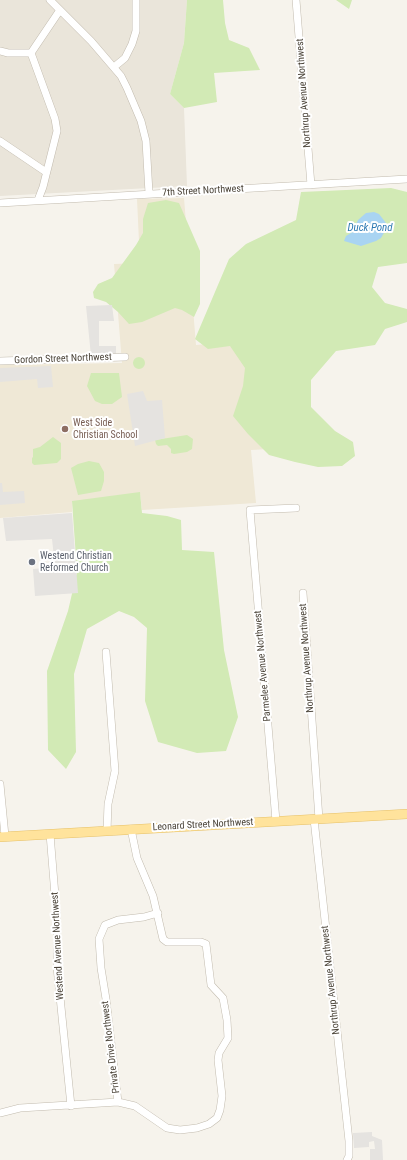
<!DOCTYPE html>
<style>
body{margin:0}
canvas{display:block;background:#f6f3ec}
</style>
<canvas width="407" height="1160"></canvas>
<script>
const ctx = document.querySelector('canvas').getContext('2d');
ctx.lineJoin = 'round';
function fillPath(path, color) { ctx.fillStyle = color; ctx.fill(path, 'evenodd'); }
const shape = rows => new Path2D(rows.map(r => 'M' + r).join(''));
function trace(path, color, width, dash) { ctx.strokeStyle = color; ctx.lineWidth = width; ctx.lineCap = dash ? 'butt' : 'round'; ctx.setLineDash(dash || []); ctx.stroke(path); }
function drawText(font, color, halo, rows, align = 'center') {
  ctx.font = font + ' "Roboto Condensed",sans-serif'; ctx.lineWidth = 4; ctx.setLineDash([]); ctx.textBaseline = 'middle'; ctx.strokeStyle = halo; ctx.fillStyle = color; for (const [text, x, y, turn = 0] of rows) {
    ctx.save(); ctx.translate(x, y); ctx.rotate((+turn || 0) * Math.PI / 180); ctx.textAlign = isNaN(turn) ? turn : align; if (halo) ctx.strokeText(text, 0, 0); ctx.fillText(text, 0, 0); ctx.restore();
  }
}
fillPath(shape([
 [0,0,187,0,184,43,170,94,184,108,187,186,0,196]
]), '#eae5da');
fillPath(shape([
 [184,198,196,345,280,338,289,448,251,450,256,503,142,510,140,493,72,502,72,512,0,518,0,365,122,363,114,264,140,263,137,199]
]), '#efe8d6');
fillPath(shape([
 [187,0,223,0,225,23,229,40,249,48,260,70,214,73,217,102,184,108,170,94,184,43],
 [336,0,352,0,349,9],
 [391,188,407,192,407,263,378,267,372,287,385,303,407,309,407,322,385,329,375,345,336,351,311,380,311,407,335,431,353,442,355,456,342,466,318,467,295,462,269,455,248,434,233,416,243,386,245,368,230,346,208,349,195,339,229,259,246,244,296,220,301,192],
 [166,200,179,203,200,251,200,304,194,317,182,310,175,308,142,322,129,324,118,312,106,302,94,298,93,292,98,284,112,278,136,245,143,233,143,219,148,203],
 '133 363a6 6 0 1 1 12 0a6 6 0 1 1-12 0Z',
 [91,373,119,373,122,397,112,404,102,404,95,401,87,386],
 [187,435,193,439,192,449,187,452,174,454,171,453,171,449,167,445,158,446,156,444,155,440],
 [53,437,61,443,61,459,57,463,34,465,32,463,32,458,33,457,33,449,40,447],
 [89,461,99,463,104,472,104,481,101,491,78,495,71,468,78,464],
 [140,492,142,513,167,516,181,520,182,550,214,552,224,650,238,717,226,751,197,753,158,742,145,701,147,628,134,617,119,611,87,629,74,674,76,752,66,769,48,750,47,671,68,611,77,572,72,501]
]), '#d2eab5');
fillPath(shape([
 [112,305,114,321,99,321,99,346,116,346,116,357,91,356,86,306],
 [51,366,53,387,38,388,37,379,0,382,0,368],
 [143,391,147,401,162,400,165,438,135,446,127,394],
 [0,483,2,483,3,492,24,491,25,503,0,505],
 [72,513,78,593,35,596,33,569,55,567,52,539,6,541,3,518],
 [372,1132,372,1136,382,1140,383,1160,370,1160,370,1149,375,1149,374,1141,369,1142,369,1147,354,1148,353,1133]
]), '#e5e3e0');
fillPath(shape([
 [374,212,379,214,386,223,385,231,381,238,376,241,361,246,344,241,346,236,356,230,355,226,358,220,366,213]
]), '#a9d4f2');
const minor = shape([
 [50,0,91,41,121,76,127,88,141,121,146,141,149,193],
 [296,0,311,185],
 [0,51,8,53,31,53],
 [114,67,125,58,132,44,136,31,136,0],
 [0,141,46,172],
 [38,200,43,187,57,131,55,119,31,53,60,10],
 [0,203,407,179],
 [0,361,125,357],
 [303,593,319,819],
 [106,652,115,771,108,804,107,831],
 [0,784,5,836],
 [314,819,349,1141,349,1156,347,1160],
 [276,821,250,510,296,508],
 [50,834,57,920,57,967,71,1106],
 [118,1102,106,999,101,968,99,939,105,925,118,920,144,917,158,913],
 [0,1113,20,1108,118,1102,135,1106,167,1128,180,1130,197,1128,209,1124,217,1118,220,1110,222,1096,218,1060,219,1053,228,1038,227,1020,223,998,211,985,206,944,201,942,167,942,163,939,153,896,137,858,131,829]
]);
const major = shape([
 [0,837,407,814]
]);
trace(minor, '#c2bbae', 8);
trace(major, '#e6c16a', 10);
trace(minor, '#fff', 7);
trace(major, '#ffe39c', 9);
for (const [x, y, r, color] of [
 [65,429,4,"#8d6e63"],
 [32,562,4,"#6b7280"]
]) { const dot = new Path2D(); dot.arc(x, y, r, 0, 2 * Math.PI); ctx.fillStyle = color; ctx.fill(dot); trace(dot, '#fff', 1.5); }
drawText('10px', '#4b4439', '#fff', [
 ["Northrup Avenue Northwest",304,93,-94],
 ["7th Street Northwest",203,191,-3],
 ["Gordon Street Northwest",63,359,-2],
 ["Northrup Avenue Northwest",307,658,-94],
 ["Parmelee Avenue Northwest",263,666,-95],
 ["Leonard Street Northwest",203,825,-3],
 ["Westend Avenue Northwest",58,946,-93],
 ["Northrup Avenue Northwest",331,980,-96],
 ["Private Drive Northwest",111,1047,-97]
]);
drawText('10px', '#785e54', '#fff', [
 ["West Side",73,423],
 ["Christian School",73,435]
], 'left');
drawText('10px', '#5b616d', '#fff', [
 ["Westend Christian",40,556],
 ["Reformed Church",40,568]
], 'left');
drawText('italic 11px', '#2e7ab2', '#fff', [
 ["Duck Pond",370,228]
]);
</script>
